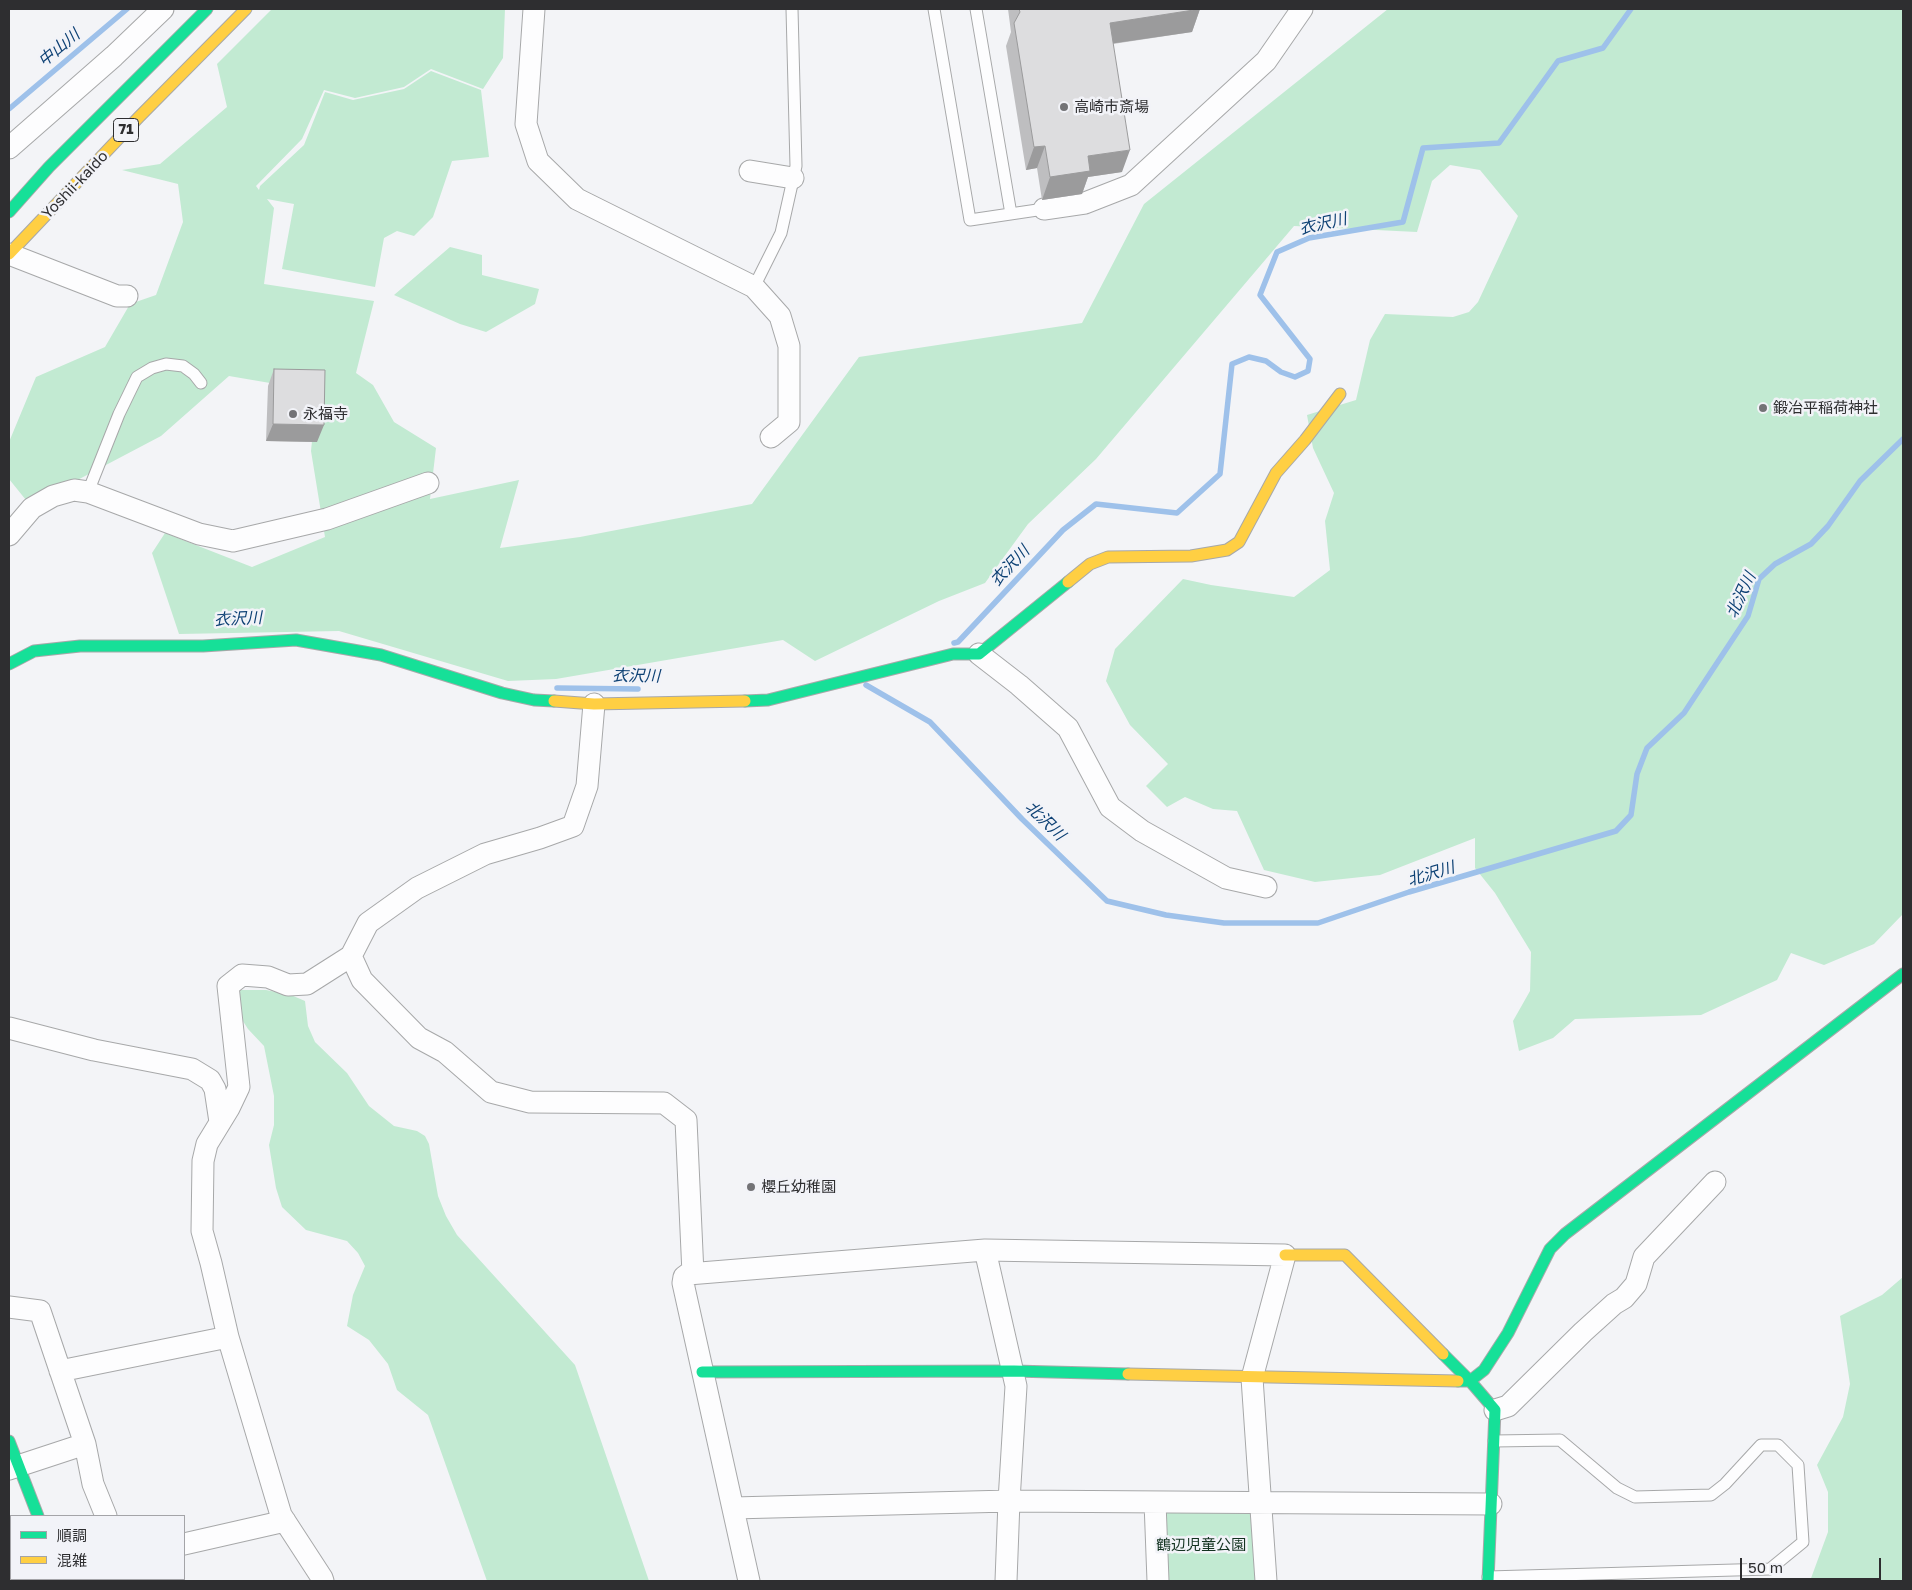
<!DOCTYPE html>
<meta charset="utf-8">
<style>
body{margin:0}
#map{position:relative;width:1912px;height:1590px;overflow:hidden;background:#f3f4f7;font-family:"Golos Text","Noto Sans JP",sans-serif}
canvas{display:block}
.frame{position:absolute;inset:0;border:10px solid #2e2e30;pointer-events:none}
.legend{position:absolute;left:10px;top:1515px;width:175px;height:65px;box-sizing:border-box;background:#f2f3f8;border:1px solid #a4a4a8;margin:0;padding:6px 9px;list-style:none;font-size:15px;color:#2e2e30}
.legend li{display:flex;align-items:center;gap:10px;height:25px}
.legend b{width:25px;border:1px solid #a4a4a8}
.scale{position:absolute;left:1740px;top:1558px;width:141px;height:22px;box-sizing:border-box;border:2px solid #2e2e30;border-top:0;padding-left:6px;font-size:15px;line-height:18px;white-space:nowrap;color:#2e2e30;-webkit-text-stroke:4px #f2f3f8;paint-order:stroke}
</style>
<div id="map">
<canvas width="1912" height="1590"></canvas>
<div class="frame"></div>
<ul class="legend">
<li><b style="height:6px;background:#16e098"></b>順調</li>
<li><b style="height:6px;background:#ffcf43"></b>混雑</li>
</ul>
<div class="scale">50 m</div>
</div>
<script>
const ctx = document.querySelector('canvas').getContext('2d');
ctx.lineJoin = 'round';
function fillPath(path, color) { ctx.fillStyle = color; ctx.fill(path, 'evenodd'); }
const shape = rows => new Path2D(rows.map(r => 'M' + r).join(''));
function trace(path, color, width, dash) { ctx.strokeStyle = color; ctx.lineWidth = width; ctx.lineCap = dash ? 'butt' : 'round'; ctx.setLineDash(dash || []); ctx.stroke(path); }
function drawText(font, color, halo, rows, align = 'center') {
  ctx.font = font + ' "Golos Text","Noto Sans JP",sans-serif'; ctx.lineWidth = 5; ctx.setLineDash([]); ctx.textBaseline = 'middle'; ctx.strokeStyle = halo; ctx.fillStyle = color; for (const [text, x, y, turn = 0] of rows) {
    ctx.save(); ctx.translate(x, y); ctx.rotate((+turn || 0) * Math.PI / 180); ctx.textAlign = isNaN(turn) ? turn : align; if (halo) ctx.strokeText(text, 0, 0); ctx.fillText(text, 0, 0); ctx.restore();
  }
}
fillPath(shape([
 [272,9,505,9,503,58,483,89,431,69,404,87,355,98,324,90,302,139,256,186,259,190,260,186,304,145,325,92,353,100,404,89,431,71,481,90,489,157,452,161,433,217,414,236,397,231,384,238,375,287,282,269,294,204,267,199,274,208,264,284,374,301,356,373,373,385,394,422,436,448,430,499,519,480,500,548,580,537,752,504,859,357,1082,323,1144,204,1388,9,1903,9,1903,914,1874,944,1824,965,1791,953,1777,980,1701,1015,1575,1019,1553,1038,1519,1051,1513,1021,1530,991,1531,952,1495,893,1475,868,1475,838,1380,875,1315,882,1264,870,1237,811,1213,809,1185,797,1167,807,1146,786,1168,764,1130,725,1106,681,1115,649,1183,579,1211,585,1294,597,1330,570,1325,521,1334,493,1313,448,1307,415,1356,400,1370,340,1385,314,1453,317,1469,312,1478,302,1518,216,1480,170,1450,165,1432,181,1417,232,1294,226,1096,459,1028,524,985,583,939,601,815,661,783,640,556,679,508,681,339,631,179,634,152,553,165,533,252,567,325,537,311,451,317,391,229,376,161,436,30,505,9,479,9,442,36,377,105,347,130,304,156,295,183,222,178,184,122,170,160,164,227,107,217,64],
 [450,247,482,255,482,275,539,289,535,304,486,332,460,324,394,295],
 [234,990,266,990,291,995,305,1001,308,1026,315,1042,347,1073,369,1106,394,1126,417,1131,425,1136,429,1144,438,1196,446,1216,457,1235,575,1365,649,1581,487,1581,428,1415,397,1390,388,1364,369,1340,347,1326,353,1295,365,1266,358,1253,347,1241,306,1230,282,1207,276,1188,269,1145,274,1125,274,1096,264,1046,248,1029,234,1007],
 [1903,1277,1903,1581,1810,1581,1828,1532,1828,1492,1817,1465,1843,1417,1850,1384,1840,1316,1882,1295],
 [1248,1511,1255,1516,1257,1581,1166,1581,1165,1512]
]), '#c2ead2');
trace(shape([
 [9,109,127,9],
 [954,643,958,642,1063,530,1096,504,1177,513,1220,474,1232,364,1249,357,1266,361,1281,372,1295,377,1308,371,1310,359,1260,295,1277,252,1309,238,1403,222,1423,148,1499,143,1558,61,1603,48,1631,9],
 [866,685,930,722,1022,819,1107,901,1166,915,1224,923,1318,923,1409,892,1616,831,1631,815,1637,774,1647,748,1684,713,1748,616,1759,579,1775,564,1811,544,1828,526,1860,481,1903,439],
 [557,688,638,689]
]), '#9ec1ea', 5.5);
const lane = shape([
 [934,9,970,220,1044,209],
 [976,9,1011,214],
 [754,287,781,233,796,166,792,9],
 [88,492,119,414,137,377,152,368,166,364,183,366,194,374,201,383],
 [1488,1577,1770,1569,1803,1542,1798,1465,1778,1445,1761,1445,1725,1484,1711,1495,1635,1497,1617,1488,1560,1440,1494,1441]
]);
const street = shape([
 [534,9,526,124,538,161,577,199,754,287,780,316,789,346,789,422,771,437],
 [9,148,114,56,163,9],
 [750,171,793,178],
 [1044,209,1085,203,1131,185,1266,61,1302,9],
 [9,254,117,296,127,296],
 [9,535,32,508,53,496,74,490,88,492,199,534,233,541,327,519,428,483],
 [979,654,1019,685,1068,728,1110,807,1142,831,1226,878,1266,887],
 [594,704,587,786,573,826,540,838,485,854,417,888,368,923,351,956,362,980,419,1038,445,1052,491,1092,530,1102,664,1103,686,1120,693,1274],
 [9,1028,94,1050,192,1069,210,1080,215,1089,220,1122],
 [985,1250,1016,1386,1009,1501,1006,1581],
 [9,1307,40,1311,85,1444,93,1484,106,1516],
 [60,1371,228,1337],
 [1495,1410,1508,1406,1583,1332,1614,1304,1624,1298,1636,1284,1644,1257,1715,1182],
 [9,1469,85,1444],
 [1155,1502,1158,1581],
 [733,1508,1009,1501,1491,1504],
 [184,1544,285,1521],
 [130,1579,131,1581],
 [323,1581,322,1578,281,1515,228,1337,211,1263,202,1231,203,1161,207,1144,229,1108,239,1087,228,986,242,975,268,977,288,985,307,984,351,956],
 [749,1581,683,1283,684,1277,688,1274,985,1250,1285,1255,1252,1378,1266,1581]
]);
const fast = shape([
 [9,212,49,167,207,9],
 [9,664,34,651,80,646,203,646,296,640,381,655,502,693,534,700,554,701],
 [745,701,768,700,953,654,979,654,1068,582],
 [1443,1354,1470,1381,1495,1410,1488,1581],
 [702,1372,1014,1371,1128,1374],
 [1458,1381,1470,1381,1484,1370,1508,1333,1550,1249,1565,1234,1903,974],
 [9,1441,38,1516],
 [63,1579,64,1581]
]);
const slow = shape([
 [9,254,139,117,246,9],
 [1068,582,1090,564,1108,557,1191,556,1227,550,1239,542,1276,473,1305,440,1340,394],
 [554,701,594,704,745,701],
 [1285,1255,1345,1255,1443,1354],
 [1128,1374,1458,1381]
]);
trace(lane, '#a7a8a9', 13);
trace(street, '#a7a8a9', 23);
trace(fast, '#a7a8a9', 13);
trace(slow, '#a7a8a9', 13);
trace(lane, '#fdfdfe', 11);
trace(street, '#fdfdfe', 21);
trace(fast, '#16e098', 11);
trace(slow, '#ffcf43', 11);
fillPath(shape([
 [1008,9,1200,9,1192,32,1113,44,1122,172,1088,177,1082,194,1042,200,1037,168,1026,170,1006,46,1011,32],
 [274,369,317,442,266,441,268,386]
]), '#bebec0');
fillPath(shape([
 [1200,9,1192,32,1102,45,1110,23],
 [1045,146,1037,168,1026,170,1034,147],
 [1130,150,1122,172,1088,177,1082,194,1042,200,1050,177,1088,156],
 [273,424,324,425,317,442,266,441]
]), '#9b9b9c');
const building = shape([
 [1019,9,1200,9,1110,23,1130,150,1088,156,1090,171,1050,177,1045,146,1034,147,1014,23,1020,12,1019,9],
 [274,369,325,370,324,425,273,424,274,369]
]);
fillPath(building, '#dddddf');
trace(building, '#9b9b9c', 1);
for (const [x, y, r, color] of [
 [1064,107,5,"#737376"],
 [1763,408,5,"#737376"],
 [293,414,5,"#737376"],
 [751,1187,5,"#737376"]
]) { const dot = new Path2D(); dot.arc(x, y, r, 0, 2 * Math.PI); ctx.fillStyle = color; ctx.fill(dot); trace(dot, '#f2f3f8', 2); }
for (const [x, y, w] of [
 [126,130,25]
]) { const box = new Path2D(); box.roundRect(x - w / 2, y - 11.5, w, 23, 4); ctx.fillStyle = '#f2f3f8'; ctx.fill(box); trace(box, '#2e2e30', 1); }
drawText('bold 14px', '#2e2e30', null, [
 ["71",126,130]
]);
drawText('15px', '#2e2e30', '#f2f3f8', [
 ["高崎市斎場",1074,107],
 ["鍛冶平稲荷神社",1773,408],
 ["永福寺",303,414],
 ["櫻丘幼稚園",761,1187]
], 'left');
drawText('15px', '#2e2e30', '#f2f3f8', [
 ["Yoshii-kaido",75,185,-46]
]);
drawText('15px', '#133320', '#f2f3f8', [
 ["鶴辺児童公園",1201,1545]
]);
drawText('italic 16px', '#0d4174', '#f2f3f8', [
 ["中山川",59,48,-40],
 ["衣沢川",1323,224,-13],
 ["衣沢川",1010,566,-47],
 ["北沢川",1741,595,-65],
 ["衣沢川",238,619,-3],
 ["衣沢川",636,676,1],
 ["北沢川",1045,821,44],
 ["北沢川",1431,874,-17]
]);
</script>
